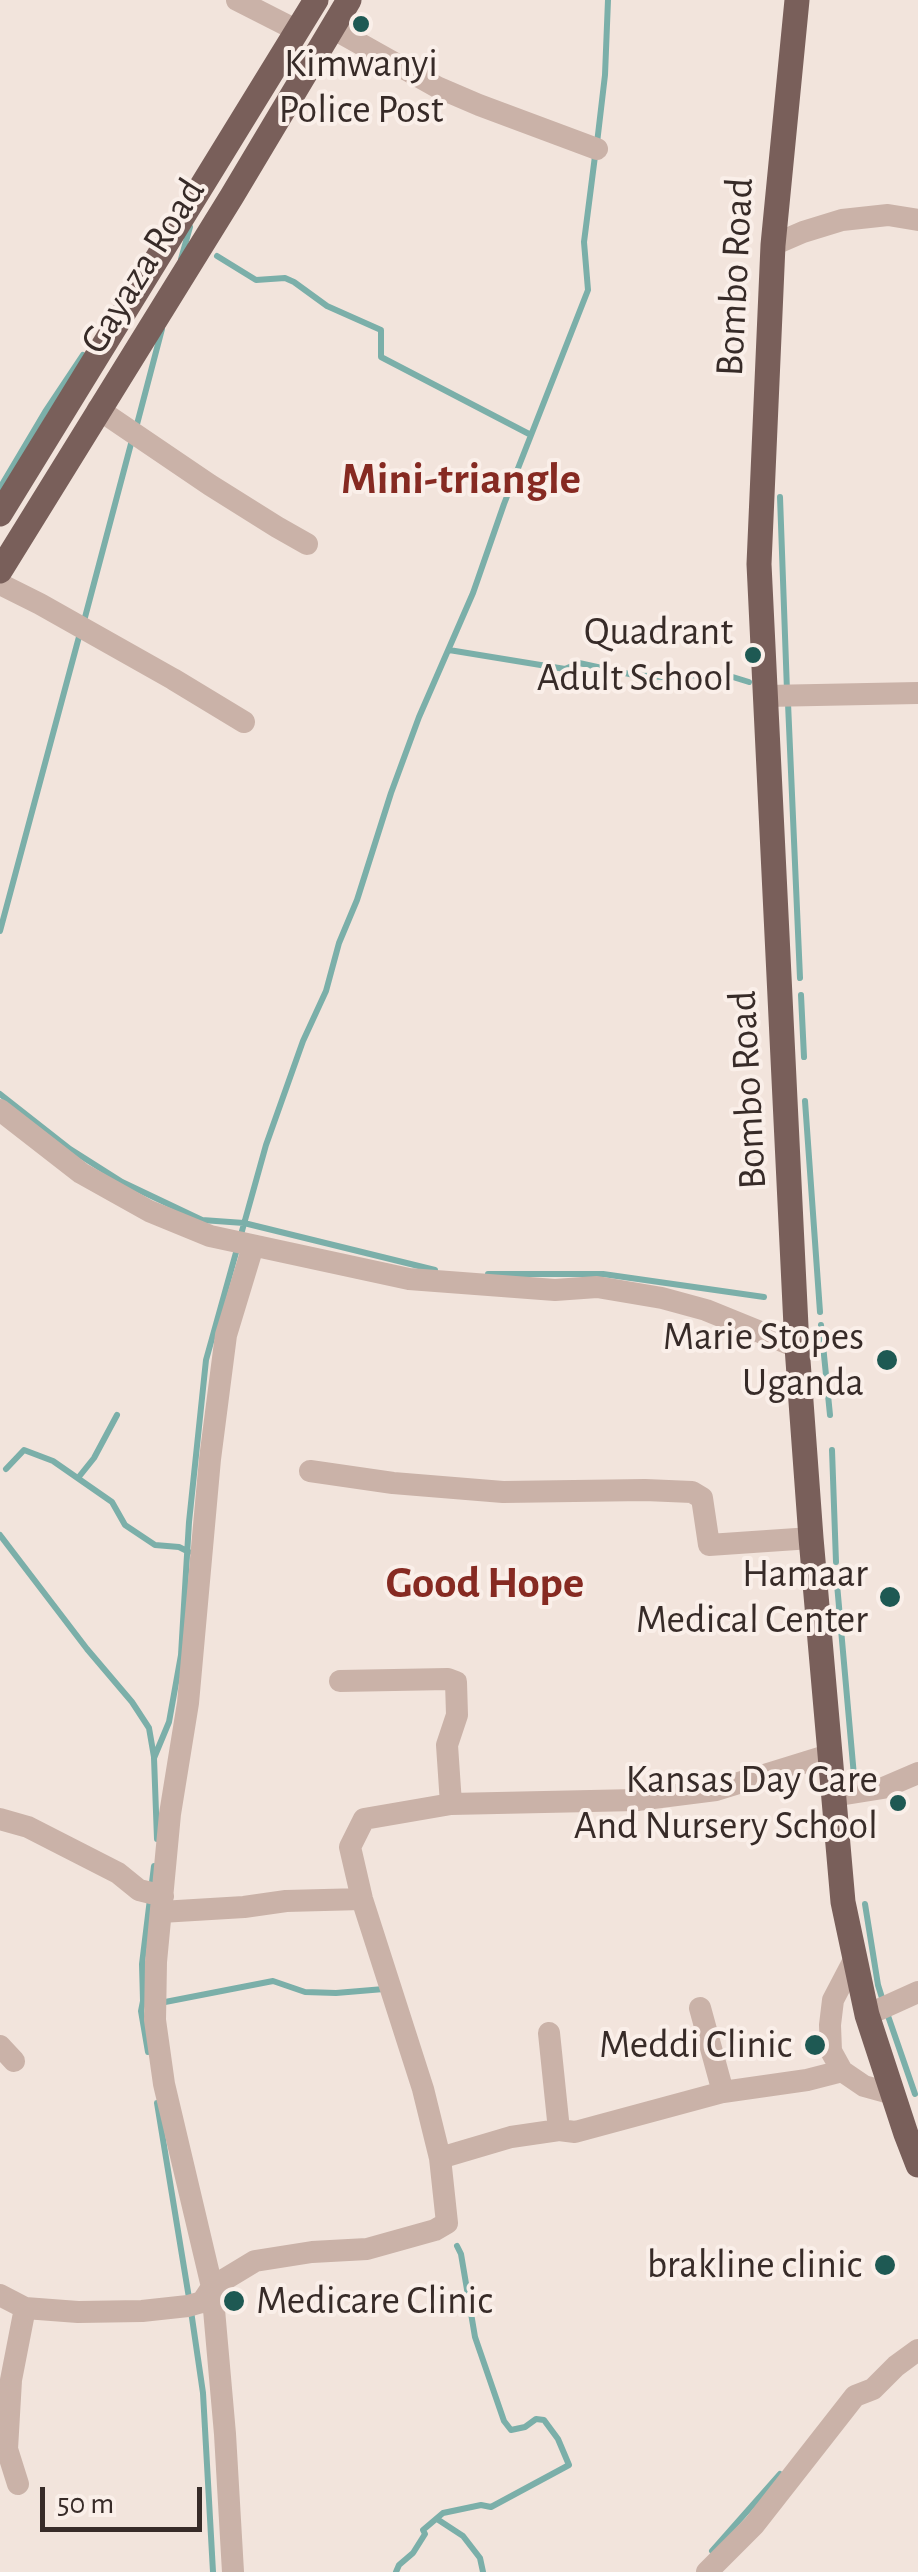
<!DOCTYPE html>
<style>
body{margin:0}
#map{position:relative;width:918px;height:2572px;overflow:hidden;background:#f2e4dc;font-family:"Alegreya Sans",sans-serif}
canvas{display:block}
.scale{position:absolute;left:40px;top:2487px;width:162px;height:45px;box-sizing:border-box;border:5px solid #372b28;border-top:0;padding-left:12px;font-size:30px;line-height:35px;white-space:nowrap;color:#372b28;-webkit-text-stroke:8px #faefe9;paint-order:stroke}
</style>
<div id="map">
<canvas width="918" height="2572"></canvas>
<div class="scale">50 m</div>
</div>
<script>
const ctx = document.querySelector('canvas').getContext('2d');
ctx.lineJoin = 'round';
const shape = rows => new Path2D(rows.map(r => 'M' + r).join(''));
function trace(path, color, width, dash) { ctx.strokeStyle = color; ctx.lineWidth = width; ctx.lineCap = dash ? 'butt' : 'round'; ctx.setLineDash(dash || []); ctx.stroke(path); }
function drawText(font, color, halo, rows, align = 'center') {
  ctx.font = font + ' "Alegreya Sans",sans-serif'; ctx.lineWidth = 8; ctx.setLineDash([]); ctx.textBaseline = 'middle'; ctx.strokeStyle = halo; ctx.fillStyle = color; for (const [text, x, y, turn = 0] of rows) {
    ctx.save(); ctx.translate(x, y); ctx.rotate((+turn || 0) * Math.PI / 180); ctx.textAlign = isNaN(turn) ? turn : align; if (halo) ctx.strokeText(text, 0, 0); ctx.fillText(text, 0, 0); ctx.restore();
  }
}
trace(shape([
 [597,143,605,75,608,0],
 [217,256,256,280,285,278,294,282,327,306,381,330,381,357,531,435],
 [181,259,190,227],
 [136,428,162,329],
 [0,488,45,412,83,355],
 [780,497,787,691],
 [84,621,132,440],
 [449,650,565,669,579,663,634,675,662,677,723,674,749,682],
 [788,703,800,978],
 [0,931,80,633],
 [801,995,804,1057],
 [0,1094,70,1149,122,1182,202,1220,244,1223,435,1270],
 [805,1101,820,1312],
 [488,1274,603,1274,764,1297],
 [821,1325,830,1415],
 [832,1450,836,1562],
 [6,1469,24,1450,53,1461,112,1502,125,1525,155,1545,179,1547,189,1552],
 [78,1478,94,1458,117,1415],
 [0,1535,87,1649,132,1702,149,1728,154,1757],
 [837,1584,854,1776],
 [157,1839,154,1758,169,1722,181,1655,189,1522,206,1360,266,1145,303,1041,326,991,339,943,357,900,391,793,419,717,473,593,504,504,588,290,584,242,595,156],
 [865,1904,878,1985,883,2001],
 [160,2003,273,1981,305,1992,336,1993,384,1989],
 [887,2013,915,2094],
 [148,2052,141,2011,143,2001,142,1964,154,1866],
 [157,2103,189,2298],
 [191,2311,203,2393,213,2572],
 [437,2519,463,2536,480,2558,483,2572],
 [712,2551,780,2474],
 [396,2572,399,2565,413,2553,425,2534,423,2530,443,2513,481,2505,491,2507,569,2465,558,2439,544,2420,536,2419,525,2427,511,2430,504,2421,475,2337,461,2254,457,2246]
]), '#7bafa9', 6);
trace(shape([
 [237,0,298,31],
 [332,28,437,87,479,105,597,149],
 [773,245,803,232,842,220,888,215,918,220],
 [98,409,210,485,277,527,307,544],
 [0,584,40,604,173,679,244,722],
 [766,696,918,693],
 [0,1110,81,1173,149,1211,210,1236,409,1279,555,1290,597,1287,662,1298,706,1310,797,1347],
 [310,1471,393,1483,503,1492,645,1490,692,1492,702,1498,709,1545,811,1538],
 [340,1681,448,1679,456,1682,457,1715,447,1745,451,1804],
 [833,1796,883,1788,918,1773],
 [0,1819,28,1827,118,1873,139,1890,163,1896],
 [161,1912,244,1907,286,1901,362,1899],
 [700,2008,723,2092],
 [867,2015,918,1992],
 [549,2033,559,2130],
 [0,2046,14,2061],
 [842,2071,831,2051,830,2025,833,2000,855,1958],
 [440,2158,511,2137,559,2130,575,2132,723,2092,807,2080,842,2071,864,2086,893,2094],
 [0,2295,25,2308,78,2312,142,2311,188,2306,202,2302,212,2287,255,2261,312,2252,367,2249,435,2230,447,2223,440,2158,423,2089,362,1899,350,1847,364,1819,451,1804,637,1800,716,1790,829,1755],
 [18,2484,7,2449,11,2380,25,2308],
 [233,2572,225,2434,212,2287,164,2084,155,2020,156,1962,170,1814,188,1703,210,1459,226,1335,253,1246],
 [707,2572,754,2525,855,2396,873,2389,896,2366,918,2350]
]), '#cab2a8', 22);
trace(shape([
 [797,0,773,245,759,564,797,1347,811,1538,843,1902,867,2015,906,2134,918,2165],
 [0,514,316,0],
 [0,571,232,196,349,0]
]), '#795f5a', 25);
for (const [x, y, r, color] of [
 [361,24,10,"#1e5953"],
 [753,655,10,"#1e5953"],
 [887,1360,12,"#1e5953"],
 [890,1597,12,"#1e5953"],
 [898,1803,10,"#1e5953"],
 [815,2045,12,"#1e5953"],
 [885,2265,12,"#1e5953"],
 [234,2301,12,"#1e5953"]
]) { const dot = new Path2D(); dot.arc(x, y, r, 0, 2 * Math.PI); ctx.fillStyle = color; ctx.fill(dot); trace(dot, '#faefe9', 4); }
drawText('40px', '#372b28', '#faefe9', [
 ["Kimwanyi",361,64,"center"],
 ["Police Post",361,110,"center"],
 ["Quadrant",733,632],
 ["Adult School",733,678],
 ["Marie Stopes",864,1337],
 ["Uganda",864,1383],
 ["Hamaar",868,1574],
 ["Medical Center",868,1620],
 ["Kansas Day Care",878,1780],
 ["And Nursery School",878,1826],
 ["Meddi Clinic",792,2045],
 ["brakline clinic",862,2265],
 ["Medicare Clinic",256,2301,"left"]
], 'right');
drawText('40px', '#372b28', '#faefe9', [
 ["Gayaza Road",143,266,-58],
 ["Bombo Road",735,277,-87],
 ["Bombo Road",748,1090,-93]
]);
drawText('bold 45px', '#862a22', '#faefe9', [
 ["Mini-triangle",461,479],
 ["Good Hope",485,1583]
]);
</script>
